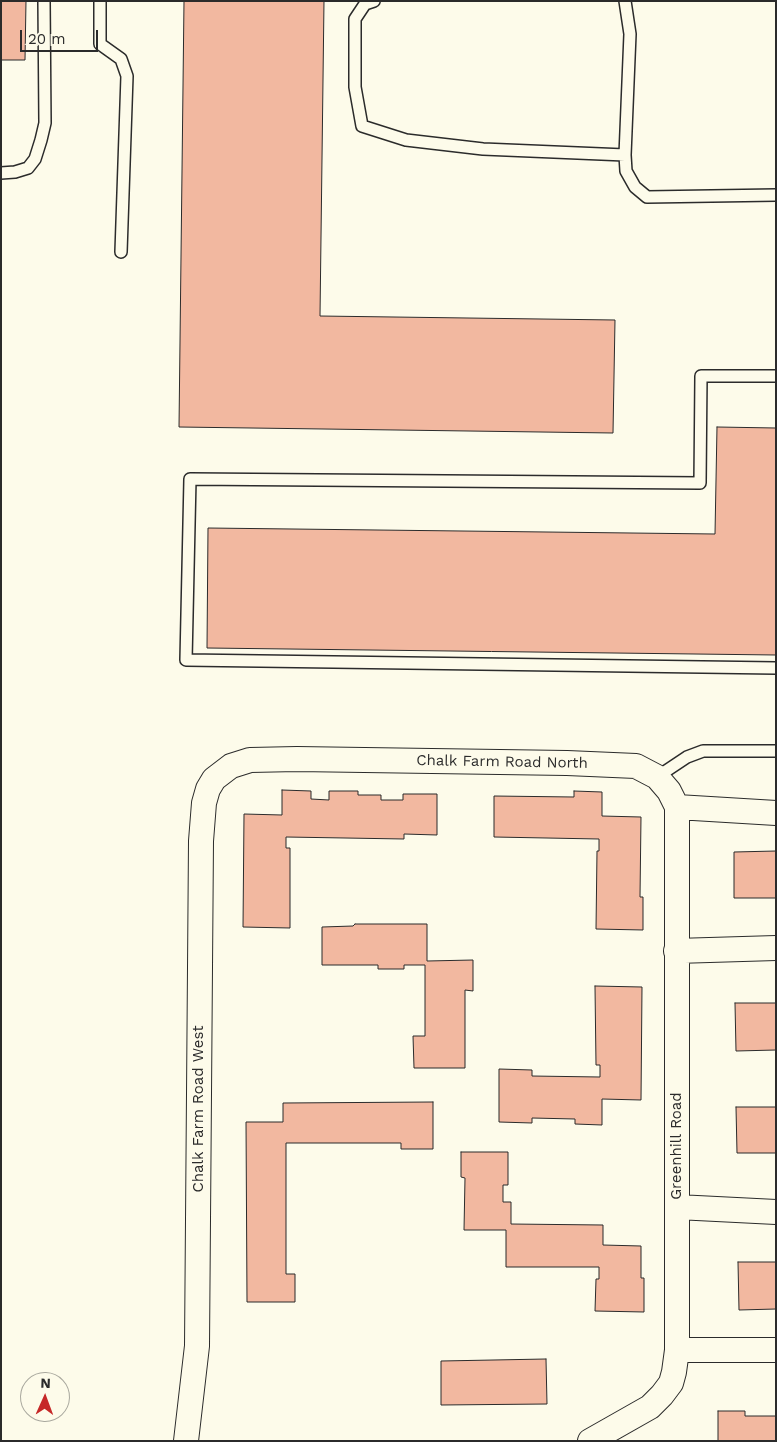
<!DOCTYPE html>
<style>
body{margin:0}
#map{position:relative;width:777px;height:1442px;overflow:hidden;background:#fdfbea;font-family:"Work Sans",sans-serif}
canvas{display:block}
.frame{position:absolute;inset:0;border:2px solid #2b2b2b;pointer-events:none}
.north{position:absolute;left:20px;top:1372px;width:50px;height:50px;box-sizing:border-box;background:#fdfbea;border:1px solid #a9a89e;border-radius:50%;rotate:2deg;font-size:14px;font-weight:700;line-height:20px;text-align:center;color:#2b2b2b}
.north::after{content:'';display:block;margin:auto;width:18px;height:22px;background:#c62828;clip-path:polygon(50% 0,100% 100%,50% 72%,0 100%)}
.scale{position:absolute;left:20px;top:30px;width:78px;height:22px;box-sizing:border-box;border:2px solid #2b2b2b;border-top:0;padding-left:6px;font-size:15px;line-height:18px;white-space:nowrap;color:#2b2b2b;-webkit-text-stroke:4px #fdfbea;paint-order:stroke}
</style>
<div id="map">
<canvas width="777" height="1442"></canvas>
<div class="frame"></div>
<div class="north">N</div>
<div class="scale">20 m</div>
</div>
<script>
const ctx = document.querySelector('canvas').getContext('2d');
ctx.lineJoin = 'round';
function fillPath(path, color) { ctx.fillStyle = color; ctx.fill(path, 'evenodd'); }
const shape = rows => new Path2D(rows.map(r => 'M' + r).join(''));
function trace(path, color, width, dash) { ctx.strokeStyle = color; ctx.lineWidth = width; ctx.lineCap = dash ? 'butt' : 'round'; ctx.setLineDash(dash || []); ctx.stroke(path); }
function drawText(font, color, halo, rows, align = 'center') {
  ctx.font = font + ' "Work Sans",sans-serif'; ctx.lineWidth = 4; ctx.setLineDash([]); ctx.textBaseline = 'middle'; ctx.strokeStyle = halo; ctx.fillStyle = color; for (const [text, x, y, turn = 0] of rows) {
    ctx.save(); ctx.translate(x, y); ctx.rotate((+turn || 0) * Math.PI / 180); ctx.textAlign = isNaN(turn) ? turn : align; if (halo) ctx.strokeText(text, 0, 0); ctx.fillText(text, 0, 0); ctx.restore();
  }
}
const building = shape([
 [1,1,26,1,25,60,1,60,1,1],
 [184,1,324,1,320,316,615,320,613,433,179,427,184,1],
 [717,427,776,428,776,655,207,648,208,528,715,534,717,427],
 [282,790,311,791,311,799,329,800,329,791,358,791,358,795,381,795,381,800,403,800,403,794,437,794,437,835,404,834,404,839,286,837,286,848,290,848,290,928,243,927,244,814,282,815,282,790],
 [574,791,602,792,602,816,641,817,640,897,643,897,643,930,596,929,597,851,599,851,599,839,494,837,494,796,574,797,574,791],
 [776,851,776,898,734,898,734,852,776,851],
 [355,924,427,924,427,961,473,960,473,991,465,990,465,1068,414,1068,413,1036,425,1036,425,965,404,965,404,969,378,969,378,965,322,965,322,927,353,926,355,924],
 [595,986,642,987,641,1100,602,1099,602,1125,575,1124,575,1119,532,1118,532,1123,499,1122,499,1069,532,1070,532,1076,600,1077,600,1065,596,1065,595,986],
 [735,1003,776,1003,776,1050,736,1051,735,1003],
 [433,1102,433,1149,401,1149,401,1143,286,1143,286,1274,295,1274,295,1302,247,1302,246,1122,283,1122,283,1103,433,1102],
 [736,1107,776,1107,776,1153,737,1153,736,1107],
 [461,1152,508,1152,508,1185,503,1185,503,1202,511,1202,511,1224,603,1225,603,1245,641,1246,641,1278,644,1278,644,1312,595,1311,596,1279,599,1279,599,1267,506,1267,506,1230,464,1230,465,1178,461,1177,461,1152],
 [738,1262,776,1262,776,1309,739,1310,738,1262],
 [546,1359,547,1404,441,1405,441,1361,546,1359],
 [718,1411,745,1411,745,1416,776,1416,776,1441,718,1441,718,1411]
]);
fillPath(building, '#f2b8a0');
trace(building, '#2b2b2b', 1);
const service = shape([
 [100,1,100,44,121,59,127,76,121,252],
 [374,1,365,4,355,19,355,87,362,126,406,140,483,149,625,155,626,171,635,187,647,197,776,195],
 [625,1,630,34,625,155],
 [1,173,15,172,28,168,35,159,41,140,45,123,44,1],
 [776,376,701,376,700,483,190,479,186,660,776,668],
 [657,777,687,757,703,751,776,751]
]);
const minor = shape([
 [677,807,776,813],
 [676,951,776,948],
 [677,1207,776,1212],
 [677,1350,776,1350],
 [186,1441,197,1346,201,841,204,803,208,789,214,779,231,766,250,760,297,759,567,763,636,766,657,777,669,791,677,807,677,1350,674,1372,671,1383,662,1395,650,1407,590,1441]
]);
trace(service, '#2b2b2b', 14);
trace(minor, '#2b2b2b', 26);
trace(service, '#fdfbea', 11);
trace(minor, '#fdfbea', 24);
drawText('15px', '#2b2b2b', '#fdfbea', [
 ["Chalk Farm Road North",502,762,1],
 ["Chalk Farm Road West",199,1109,-90],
 ["Greenhill Road",677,1146,-90]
]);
</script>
